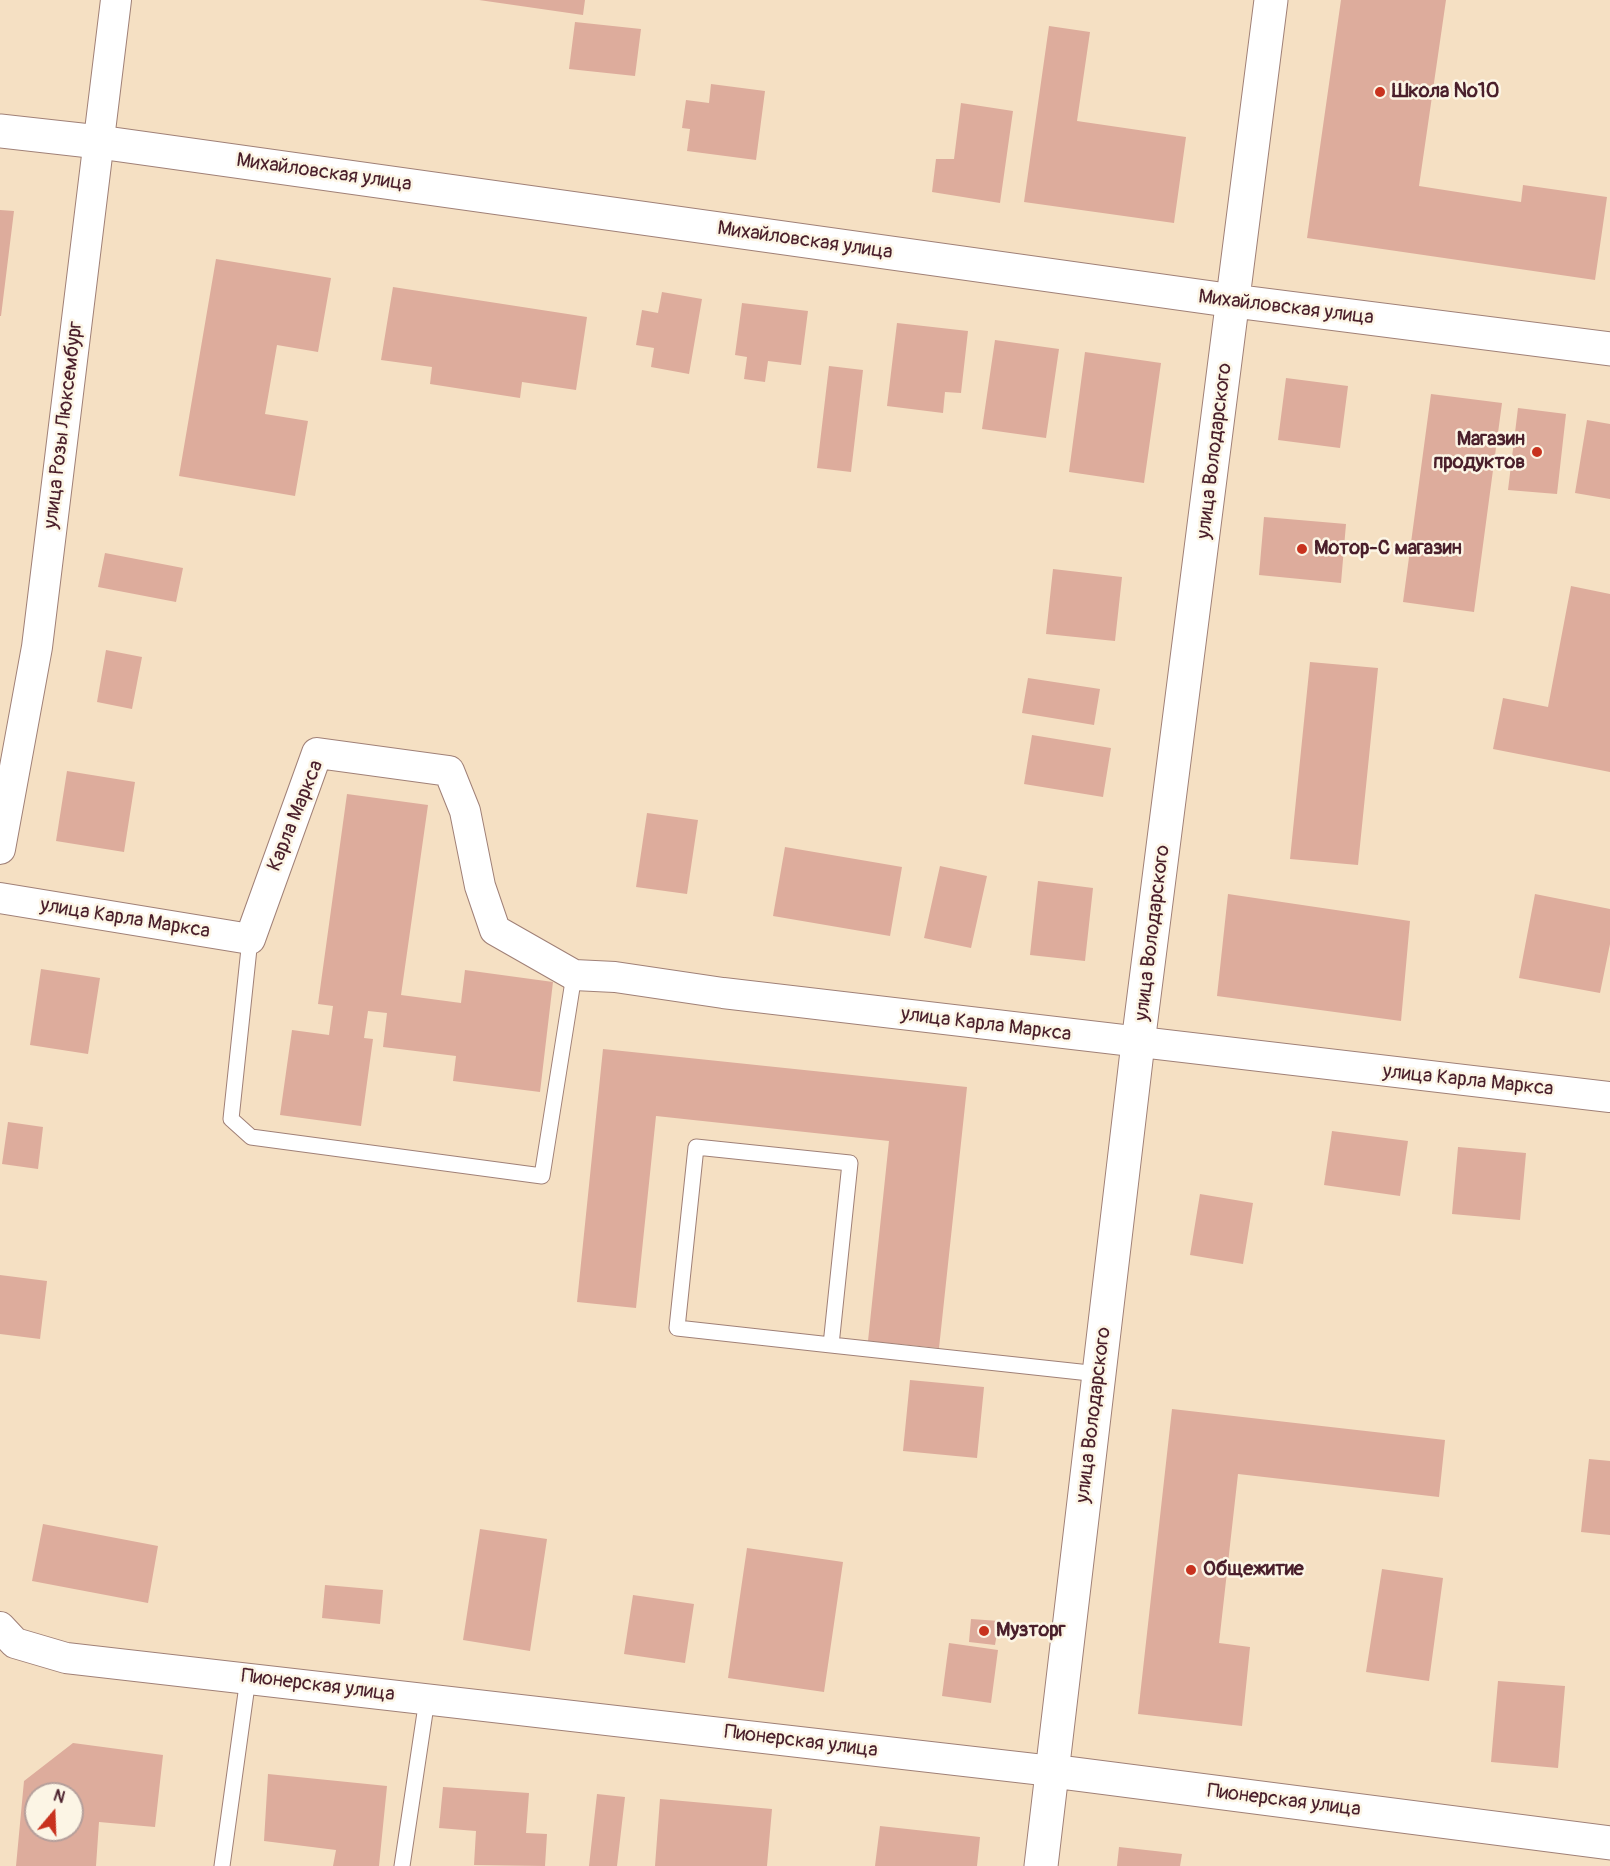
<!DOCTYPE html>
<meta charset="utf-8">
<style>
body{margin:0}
#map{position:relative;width:1610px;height:1866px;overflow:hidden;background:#f5e0c3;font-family:Pangolin,sans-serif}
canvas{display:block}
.north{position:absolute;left:24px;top:1782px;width:60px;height:60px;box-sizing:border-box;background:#fcf5e5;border:2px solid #b59f9b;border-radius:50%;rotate:19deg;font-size:16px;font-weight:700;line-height:24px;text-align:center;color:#4a1f2b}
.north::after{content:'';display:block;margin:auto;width:21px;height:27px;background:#c8321e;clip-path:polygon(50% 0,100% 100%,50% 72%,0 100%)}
</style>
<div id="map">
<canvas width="1610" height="1866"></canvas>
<div class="north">N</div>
</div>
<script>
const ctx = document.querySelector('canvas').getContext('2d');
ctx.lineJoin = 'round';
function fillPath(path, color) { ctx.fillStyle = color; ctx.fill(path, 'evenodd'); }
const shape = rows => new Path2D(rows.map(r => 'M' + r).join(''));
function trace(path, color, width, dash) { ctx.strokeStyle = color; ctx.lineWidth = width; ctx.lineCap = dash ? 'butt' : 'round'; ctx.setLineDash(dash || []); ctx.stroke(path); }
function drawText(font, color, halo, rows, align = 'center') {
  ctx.font = font + ' Pangolin,sans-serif'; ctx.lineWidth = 5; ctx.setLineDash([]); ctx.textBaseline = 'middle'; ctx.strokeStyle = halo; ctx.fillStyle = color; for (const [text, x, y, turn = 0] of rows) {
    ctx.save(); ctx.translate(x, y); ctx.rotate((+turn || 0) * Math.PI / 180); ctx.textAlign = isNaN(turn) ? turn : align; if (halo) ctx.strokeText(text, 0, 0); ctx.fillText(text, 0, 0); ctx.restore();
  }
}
fillPath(shape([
 [479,0,585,0,583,15],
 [1341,0,1446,0,1419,186,1521,202,1523,185,1607,197,1595,280,1307,238],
 [575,22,641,29,635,76,569,69],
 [1049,26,1090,32,1077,121,1186,137,1174,223,1024,202],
 [711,84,765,91,756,160,687,151,690,129,682,128,686,100,709,103],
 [961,103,1013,111,1000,203,932,192,936,159,954,159],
 [0,210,14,211,1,316,0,316],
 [216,259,331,278,318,352,277,345,265,414,308,421,295,496,179,476],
 [393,287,587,317,576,390,522,382,520,398,430,384,432,367,381,360],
 [662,292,702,299,689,374,651,367,654,348,636,345,642,310,658,313],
 [742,303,808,311,801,365,768,361,765,382,744,379,747,357,735,355],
 [897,323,968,331,961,393,945,392,943,413,887,406],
 [995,340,1059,349,1046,438,982,429],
 [1085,352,1161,363,1144,483,1069,472],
 [829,366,863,370,851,472,817,468],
 [1286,378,1348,386,1340,448,1278,440],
 [1431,394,1502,403,1474,612,1403,602],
 [1518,408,1566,414,1557,494,1508,490],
 [1587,420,1610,424,1610,499,1575,493],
 [1264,517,1346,524,1341,583,1259,575],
 [105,553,183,568,176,602,98,587],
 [1053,569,1122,577,1115,641,1046,634],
 [1571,586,1610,594,1610,772,1493,749,1503,698,1548,707],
 [106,650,142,657,132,709,97,702],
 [1310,662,1378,668,1358,865,1290,859],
 [1028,678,1100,689,1094,725,1022,713],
 [1032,735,1111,748,1103,797,1024,784],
 [67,771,135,782,124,852,56,841],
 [347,794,428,805,401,995,461,1003,465,970,553,982,540,1092,453,1081,456,1056,383,1047,387,1013,368,1011,364,1038,373,1039,361,1126,280,1115,292,1030,329,1035,333,1006,318,1004],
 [647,813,698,820,687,894,636,887],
 [785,847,902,867,890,936,773,916],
 [940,866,987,876,971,948,924,938],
 [1038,881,1093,888,1085,961,1030,955],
 [1228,894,1410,921,1401,1021,1217,996],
 [1535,894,1610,909,1610,944,1600,993,1519,978],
 [41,969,100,978,88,1054,30,1045],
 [603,1049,967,1087,939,1348,868,1341,889,1141,656,1116,636,1308,577,1302],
 [8,1122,43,1127,38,1169,2,1164],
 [1332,1131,1408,1141,1400,1196,1324,1185],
 [1458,1147,1526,1153,1520,1220,1452,1214],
 [1200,1194,1253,1203,1243,1264,1190,1255],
 [0,1275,47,1281,40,1339,0,1334],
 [910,1380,984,1387,977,1458,903,1451],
 [1172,1409,1445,1440,1439,1497,1238,1474,1219,1643,1250,1647,1242,1726,1138,1714],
 [1589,1459,1610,1461,1610,1535,1581,1532],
 [43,1524,158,1546,148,1603,32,1581],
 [480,1529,547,1539,530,1651,463,1640],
 [747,1548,843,1562,824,1692,728,1678],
 [1382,1569,1443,1578,1429,1681,1366,1672],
 [325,1585,383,1590,380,1624,322,1618],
 [633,1595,694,1604,685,1663,624,1654],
 [971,1619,999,1621,995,1645,969,1642],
 [949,1643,998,1650,991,1703,942,1696],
 [1498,1681,1565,1686,1558,1768,1491,1762],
 [73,1743,163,1755,155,1827,99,1822,96,1866,16,1866,24,1781],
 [36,1794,72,1794,72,1830,36,1830],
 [268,1774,387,1786,379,1866,333,1866,336,1850,264,1841],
 [443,1787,529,1793,526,1833,547,1834,545,1866,474,1865,476,1831,439,1828],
 [597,1794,625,1797,617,1866,589,1866],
 [660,1799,772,1809,767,1866,655,1866],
 [880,1826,980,1837,977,1866,875,1866],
 [1119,1847,1182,1854,1180,1866,1117,1866]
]), '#ddac9c');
const service = shape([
 [250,939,231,1119,251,1137,542,1176,574,975],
 [831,1345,850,1163,696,1147,677,1328,831,1345,1099,1374],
 [222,1866,248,1678],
 [402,1866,427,1699]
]);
const minor = shape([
 [0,849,37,647,116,0],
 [0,898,250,939,317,753,449,771,465,811,480,886,495,930,574,975,615,977,723,993,1610,1097],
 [0,1627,15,1643,66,1658,1052,1771]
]);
const secondary = shape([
 [0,131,99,142,1234,301]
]);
const primary = shape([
 [1234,301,1610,349],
 [1052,1771,1610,1843],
 [1041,1866,1138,1043,1271,0]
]);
trace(service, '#a08077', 17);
trace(minor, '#a08077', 32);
trace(secondary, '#a08077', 35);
trace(primary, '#a08077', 35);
trace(service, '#fff', 15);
trace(minor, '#fff', 30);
trace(secondary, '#fff', 33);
trace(primary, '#fff', 33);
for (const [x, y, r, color] of [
 [1380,92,6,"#c8321e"],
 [1537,452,6,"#c8321e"],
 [1302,549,6,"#c8321e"],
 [1191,1570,6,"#c8321e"],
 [984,1631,6,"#c8321e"]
]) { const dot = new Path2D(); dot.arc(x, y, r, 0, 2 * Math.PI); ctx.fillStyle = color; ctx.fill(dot); trace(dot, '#fcf5e5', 2); }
drawText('bold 20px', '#4a1f2b', '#fcf5e5', [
 ["Школа №10",1392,92],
 ["Магазин",1525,440,"right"],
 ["продуктов",1525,463,"right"],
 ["Мотор-С магазин",1314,549],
 ["Общежитие",1203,1570],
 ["Музторг",996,1631]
], 'left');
drawText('20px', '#4a1f2b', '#fcf5e5', [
 ["Михайловская улица",324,173,8],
 ["Михайловская улица",805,241,8],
 ["Михайловская улица",1286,308,7],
 ["улица Розы Люксембург",64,425,-83],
 ["улица Володарского",1215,451,-83],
 ["Карла Маркса",296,816,-68],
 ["улица Карла Маркса",125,919,9],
 ["улица Володарского",1153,933,-83],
 ["улица Карла Маркса",986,1025,7],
 ["улица Карла Маркса",1468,1081,6],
 ["улица Володарского",1094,1415,-83],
 ["Пионерская улица",318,1686,7],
 ["Пионерская улица",801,1742,7],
 ["Пионерская улица",1284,1801,7]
]);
</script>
